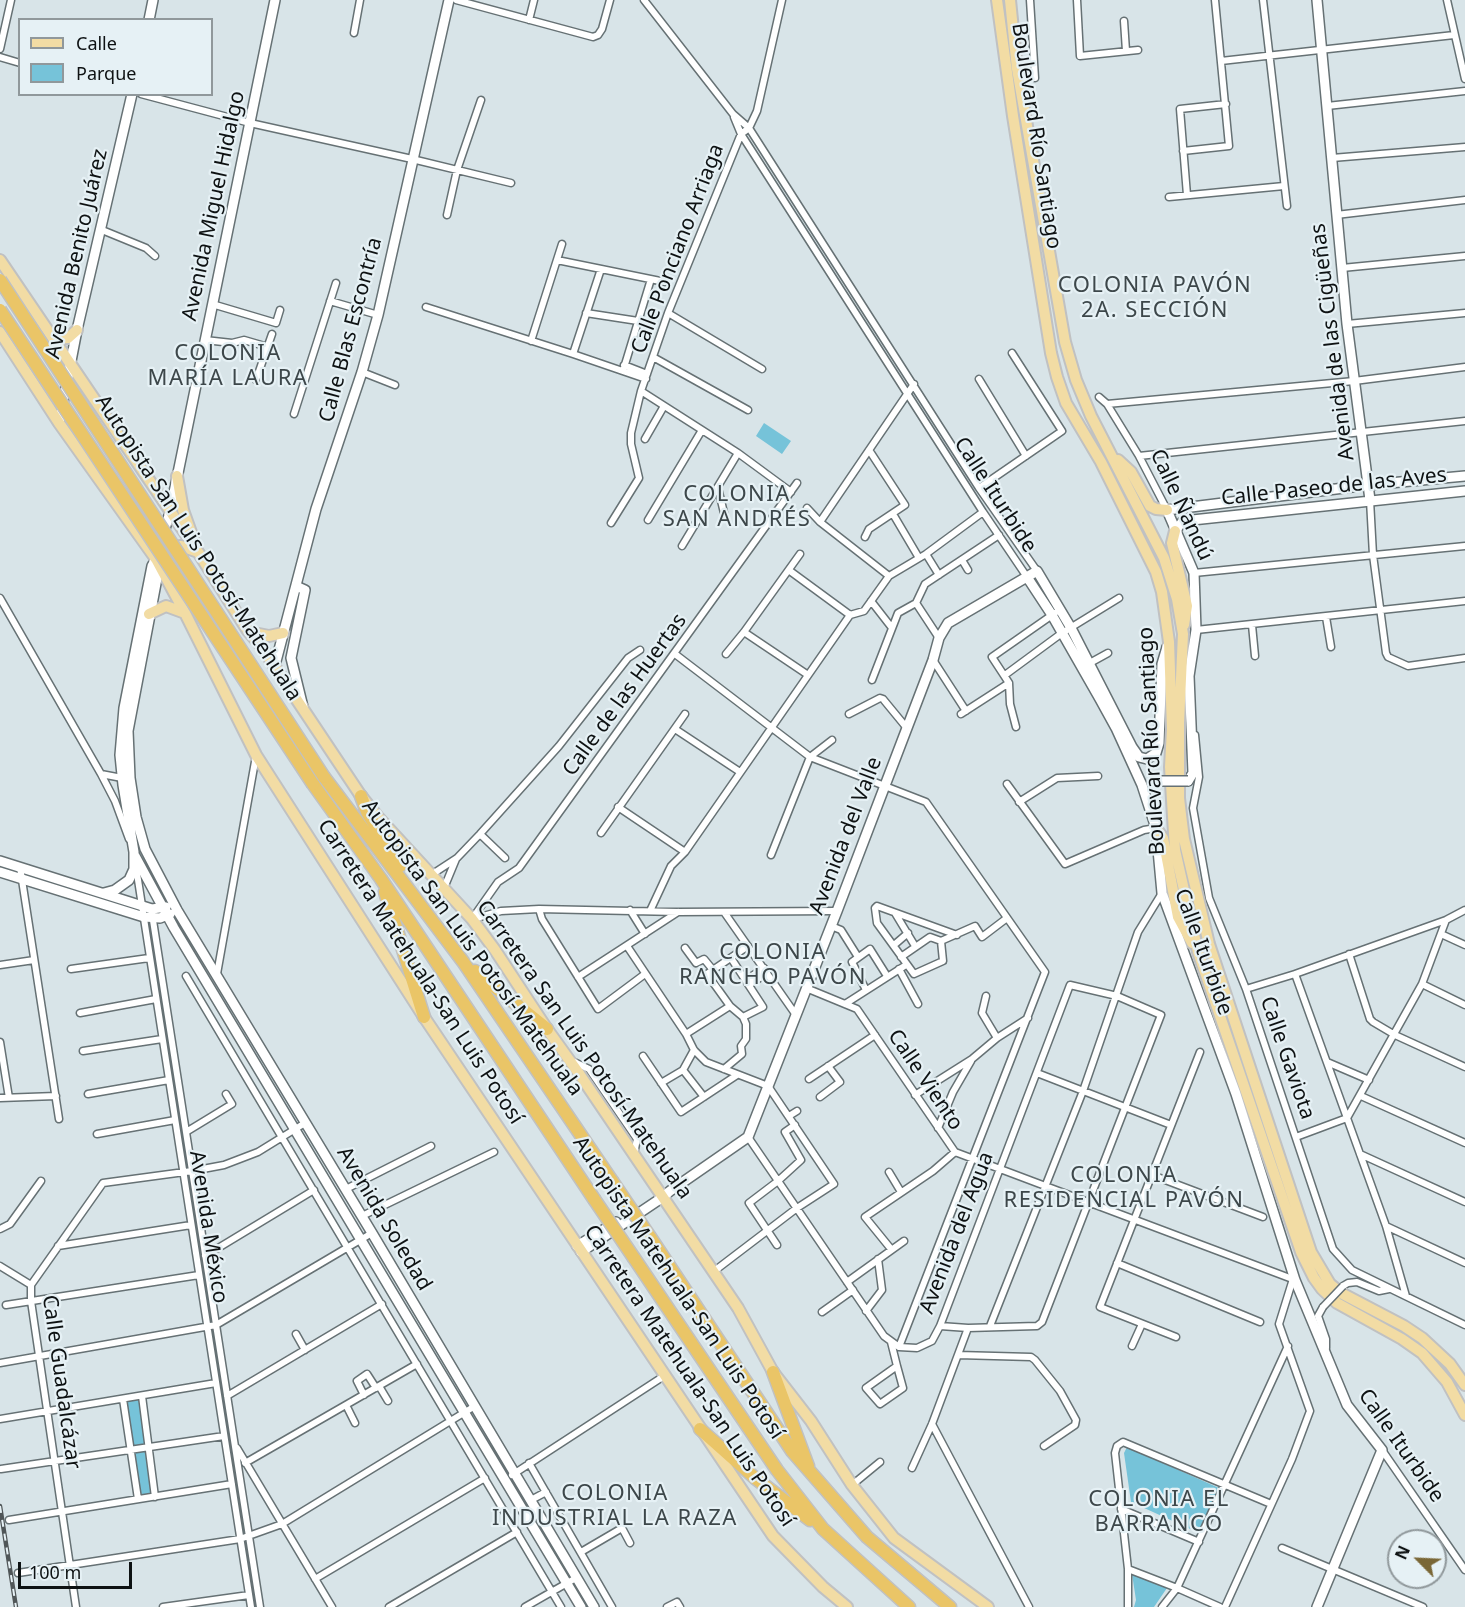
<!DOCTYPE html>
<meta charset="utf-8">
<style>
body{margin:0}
#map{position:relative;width:1465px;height:1607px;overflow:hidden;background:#d8e4e8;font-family:"Noto Sans",sans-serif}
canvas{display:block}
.legend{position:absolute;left:18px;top:18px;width:195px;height:78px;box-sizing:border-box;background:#e6f1f5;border:2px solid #90989b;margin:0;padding:8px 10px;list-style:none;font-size:18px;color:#0e1213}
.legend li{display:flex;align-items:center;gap:12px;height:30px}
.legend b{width:30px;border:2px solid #90989b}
.north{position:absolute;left:1387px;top:1529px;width:60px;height:60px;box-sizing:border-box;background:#e6f1f5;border:2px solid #90989b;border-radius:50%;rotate:294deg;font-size:16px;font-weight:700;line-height:24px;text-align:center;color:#0e1213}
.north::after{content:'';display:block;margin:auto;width:21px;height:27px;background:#7a6736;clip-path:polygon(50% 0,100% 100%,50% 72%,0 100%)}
.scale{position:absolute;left:18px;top:1562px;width:114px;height:27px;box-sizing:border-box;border:3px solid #0e1213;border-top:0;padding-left:8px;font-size:18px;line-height:21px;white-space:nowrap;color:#0e1213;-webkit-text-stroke:4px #e6f1f5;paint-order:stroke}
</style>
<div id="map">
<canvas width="1465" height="1607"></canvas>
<ul class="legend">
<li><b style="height:8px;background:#f2dca4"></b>Calle</li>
<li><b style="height:16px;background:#76c3d9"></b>Parque</li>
</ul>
<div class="north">N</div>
<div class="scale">100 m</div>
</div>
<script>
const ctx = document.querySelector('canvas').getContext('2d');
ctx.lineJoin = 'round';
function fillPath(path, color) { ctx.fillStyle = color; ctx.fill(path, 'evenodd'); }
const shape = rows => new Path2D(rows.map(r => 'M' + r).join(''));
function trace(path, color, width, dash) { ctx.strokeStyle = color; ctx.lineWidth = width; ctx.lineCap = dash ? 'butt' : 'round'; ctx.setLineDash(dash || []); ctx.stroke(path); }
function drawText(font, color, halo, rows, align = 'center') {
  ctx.font = font + ' "Noto Sans",sans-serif'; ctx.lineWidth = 4.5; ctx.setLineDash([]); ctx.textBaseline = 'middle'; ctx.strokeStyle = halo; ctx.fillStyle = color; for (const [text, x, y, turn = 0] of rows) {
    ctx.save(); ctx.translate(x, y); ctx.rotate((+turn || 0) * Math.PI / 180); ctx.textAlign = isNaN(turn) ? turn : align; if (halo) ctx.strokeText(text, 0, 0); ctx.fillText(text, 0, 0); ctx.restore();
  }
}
fillPath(shape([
 [764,423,791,441,782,454,756,436],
 [140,1398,154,1493,138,1495,124,1400],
 [1127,1447,1219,1488,1199,1533,1131,1502,1124,1453],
 [1132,1574,1167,1588,1154,1607,1134,1607,1136,1600]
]), '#76c3d9');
const street = shape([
 [456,0,593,37,598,35,602,29,610,0],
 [644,0,733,114,749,128,979,488,1037,571],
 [1030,0,1035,78],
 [1077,0,1080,56,1138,50],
 [1263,0,1287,206],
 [1447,0,1465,79],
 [529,20,534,0],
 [1124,21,1126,51],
 [354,33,360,0],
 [0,49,11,0],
 [0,57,20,63],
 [1221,61,1454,35],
 [141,94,250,123,412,159,511,183],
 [1327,106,1465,91],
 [734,117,741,134,983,512,1027,577],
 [1183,151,1229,146,1215,0],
 [1332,158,1465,147],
 [1187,195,1180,109,1226,104],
 [1169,197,1284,186],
 [447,215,457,170,481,100],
 [1336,215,1465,200],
 [102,230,146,248,155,256],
 [557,260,665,282],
 [1342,268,1465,256],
 [330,301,378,315],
 [212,304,276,323,280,310],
 [426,307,573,354,646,379],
 [586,313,638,321],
 [668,313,762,369],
 [1347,324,1465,313],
 [205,340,232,343,244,340,268,347],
 [531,341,562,244],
 [573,354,601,269],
 [653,357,748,410],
 [624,365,647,374],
 [623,371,651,279],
 [362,372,395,385],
 [979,379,1026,456],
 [256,380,272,334],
 [641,391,738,453,791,492],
 [1099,397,1107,404,1139,456,1167,510],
 [1107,404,1354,381,1465,367],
 [294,414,336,283],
 [645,439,664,406],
 [1139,456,1465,421],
 [718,488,724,513],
 [979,488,1062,431,1012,353],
 [1370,500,1373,555,1386,653,1388,657,1408,666,1465,658],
 [807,508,820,522,889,576],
 [893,514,919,558],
 [648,520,702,430],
 [820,522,914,384],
 [611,523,639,478,631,444,631,433,641,391,668,313,741,134,749,128,757,111,782,0],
 [865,537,869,529,905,505,869,450],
 [682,546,738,453],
 [926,554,939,575],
 [962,560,968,570],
 [790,571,850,615],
 [1194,573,1465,546],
 [0,598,101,774,115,801,129,839],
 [871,601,892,628],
 [916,603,939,638],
 [1326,617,1331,647],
 [1252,625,1255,656],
 [1196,630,1465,601],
 [744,632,808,675],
 [675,654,810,757,926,802,1045,972,899,1347],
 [726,654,744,632,800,554],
 [933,660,966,711],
 [1088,664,1108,653],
 [1005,675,1062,633,1119,598],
 [872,680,898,613,916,603,925,584,999,535],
 [849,714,880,698,883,699,906,727],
 [961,714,1009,683],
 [1016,727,1010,704,1009,683,992,657,1055,613],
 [675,729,740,772],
 [1195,735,1199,777,1193,808,1209,898,1246,989,1333,1249,1352,1270,1465,1325],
 [101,774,122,778],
 [1007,784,1065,864,1144,830,1156,828],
 [1019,802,1057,778,1098,776],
 [618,807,685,852],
 [601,833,685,714],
 [480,834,505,858],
 [771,855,810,757,832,740],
 [20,867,59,1119],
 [136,867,251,1607],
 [431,875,457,858,480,834,559,746,628,658,640,650],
 [444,888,456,859],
 [539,909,542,919,598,1009,645,974],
 [630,910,645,934],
 [650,911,671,866,685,852,850,615,864,611,889,576,926,554,983,512],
 [724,912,796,1015],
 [895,913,915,946],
 [152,914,260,1607],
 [472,919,498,882,519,868,797,483],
 [473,919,501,911,539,909,678,912,837,911],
 [831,926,841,930,858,957],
 [1441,934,1465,945],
 [941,941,943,961,914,974,877,923,875,908,877,906,957,935],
 [941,941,975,926,982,937,1007,918],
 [894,945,908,933],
 [627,946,686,1034,694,1050,706,1062,768,1086,834,1184,797,1208,713,1272],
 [685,948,696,963,704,959,713,970],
 [1349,954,1370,1019,1373,1022,1395,1035,1465,1067],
 [901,957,930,937,941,941],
 [0,965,34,960],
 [71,969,149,958],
 [899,969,918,1004],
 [217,974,256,756],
 [1295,974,1386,1226,1406,1296],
 [186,976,561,1607],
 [578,977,678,912],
 [746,980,764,968],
 [1422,984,1465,1005],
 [749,985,767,973],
 [806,988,857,1009,955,1152,1295,1280],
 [1246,989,1295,974,1446,920,1465,910],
 [866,990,852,962,870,949,887,976],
 [986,996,982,1013,997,1038],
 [845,1004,906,965],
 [730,1006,707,974,748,946],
 [80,1013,156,999],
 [686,1034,730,1006,743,1017,763,1007,731,958],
 [0,1042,9,1098],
 [83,1051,162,1039],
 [643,1056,681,1112,737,1075],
 [572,1061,589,1069,637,1139,634,1154],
 [1327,1062,1369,1080],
 [724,1069,742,1054,741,1046,746,1039,746,1024,743,1017],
 [683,1070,704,1097],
 [1037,1073,1171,1125],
 [809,1079,875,1035],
 [661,1083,683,1070,694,1050],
 [88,1094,169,1080],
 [915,1095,972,1059,997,1038,1028,1018],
 [1361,1096,1465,1143],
 [820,1097,840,1082,828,1066],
 [0,1098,56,1096],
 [789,1116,797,1111],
 [938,1128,953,1092,971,1061],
 [186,1132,232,1104,226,1094],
 [97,1134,175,1120],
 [748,1137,884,1336,899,1347,917,1348,932,1341,940,1326,1070,985,1117,996,1161,1015,1042,1322,1037,1326,968,1328,940,1326],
 [1296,1137,1347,1118,1422,984,1446,920],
 [1360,1154,1465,1202],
 [889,1172,901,1192],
 [1152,1175,1263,1217],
 [346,1189,431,1146],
 [362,1216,494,1152],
 [1386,1226,1465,1263],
 [0,1229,10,1224,41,1181],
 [777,1245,749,1203,778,1181,801,1160,785,1132,795,1125],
 [58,1246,191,1225],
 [891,1249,865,1217,933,1171,955,1152],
 [205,1256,314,1190],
 [1117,1263,1260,1322],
 [0,1266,31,1285],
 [847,1282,904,1241],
 [1343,1286,1348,1283,1357,1282,1379,1291,1389,1289],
 [6,1305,199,1275],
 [1323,1307,1318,1316,1326,1339,1326,1348],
 [866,1311,882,1290,878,1259],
 [822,1312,853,1290],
 [990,1326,1083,1091,1138,932,1162,893],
 [296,1334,305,1350],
 [1176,1337,1100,1307,1200,1052],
 [891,1342,897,1366,866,1388,880,1404,903,1388,897,1366],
 [1132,1346,1142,1324],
 [958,1355,1031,1357,1035,1360,1060,1391,1076,1420,1075,1425,1044,1446],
 [0,1363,216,1325,372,1233],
 [379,1386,388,1401],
 [364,1395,357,1381,367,1374,376,1388],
 [142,1396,155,1497],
 [227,1396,382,1304],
 [123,1399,138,1499],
 [346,1405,355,1423],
 [0,1419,216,1383],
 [932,1424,1029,1607],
 [237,1448,332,1607],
 [1382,1450,1465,1570],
 [245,1463,417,1364],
 [529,1463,612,1607],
 [912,1468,932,1424,968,1328],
 [1,1469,224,1436],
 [512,1475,664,1376],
 [852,1485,880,1462],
 [531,1500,546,1492],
 [1121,1509,1199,1542],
 [9,1520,232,1484],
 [1282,1548,1423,1607],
 [581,1552,622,1528,630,1543],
 [1128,1569,1177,1588,1220,1607],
 [18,1573,240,1539,282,1524,475,1406],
 [315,1579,485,1478],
 [76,1607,31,1301,31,1285,103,1183,192,1171,224,1165,258,1152,305,1123],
 [163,1607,249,1595],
 [389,1607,517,1532],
 [525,1607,576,1578],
 [667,1607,677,1602,680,1607],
 [1128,1607,1128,1569,1115,1453,1117,1446,1123,1442,1271,1504],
 [1162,1607,1177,1588,1288,1346],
 [1225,1607,1292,1459,1310,1411,1279,1324,1293,1279]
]);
const secondary = shape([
 [1317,0,1347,324,1370,500],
 [149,20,153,0],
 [59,423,77,330,132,94],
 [1175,531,1183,521,1465,491],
 [156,561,158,573,128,731,130,778,136,817,145,849,177,910,372,1233,594,1607],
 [1027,577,1052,615,1100,699,1116,728,1142,785,1156,828,1162,893,1236,1094,1295,1280,1347,1405,1382,1450,1317,1607],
 [296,586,305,590,291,658,303,707],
 [275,665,316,509,362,372,378,315,449,0],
 [1188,781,1193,773,1189,676,1196,630,1194,573,1167,510,1368,485,1465,476],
 [135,856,174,928,581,1607],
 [0,861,152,909,166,907],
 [0,872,144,917,160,918,170,914],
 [104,893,115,890,129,880,134,869,134,852,123,785,120,755,124,708,152,566,156,559,170,512,275,0],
 [577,1246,616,1222],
 [581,1252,663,1197,670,1191,748,1137,837,911,933,660,939,638,948,623,1037,571,1071,628,1132,747,1139,757,1147,759,1156,753,1159,743,1162,664,1167,647]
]);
const primary = shape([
 [997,0,1013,116,1051,353,1057,377,1066,403,1101,462,1156,572,1162,592,1169,642,1172,729,1170,767,1175,850,1198,952,1301,1252,1314,1278,1322,1289,1337,1303,1402,1339,1422,1353,1447,1382,1465,1415],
 [1010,0,1017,69,1058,302,1065,342,1076,380,1091,416,1164,558,1177,599,1183,634,1179,723,1179,798,1184,839,1209,944,1304,1231,1311,1252,1324,1274,1330,1284,1341,1293,1404,1326,1422,1338,1450,1364,1465,1385],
 [0,260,198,552,248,631,261,646,361,796,378,817,472,919,495,950,547,1029,580,1075,738,1308,773,1372,811,1421,852,1485,894,1538,988,1607],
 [0,332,59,423,156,559,185,613,256,755,424,1017,773,1536,823,1587,847,1607],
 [53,339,68,338,77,330],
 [1118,460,1131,472,1150,506,1156,509,1167,510],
 [177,476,183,510,193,538],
 [1175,531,1172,543,1187,606,1184,625],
 [156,559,171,547,181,546,198,552],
 [149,614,166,606,185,613],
 [249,632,269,636,283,633],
 [1156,828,1163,838,1178,917,1192,943]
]);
const highway = shape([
 [324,777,464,963,612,1181],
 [313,784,381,879,594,1199],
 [361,796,367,812,400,866],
 [385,892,424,1017],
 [475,971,547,1029],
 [650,1237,792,1451,867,1537,950,1607],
 [634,1258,777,1470,823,1529,909,1607],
 [773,1372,808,1466],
 [700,1429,755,1478,810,1520]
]);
trace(street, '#667174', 9);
trace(secondary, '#667174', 12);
trace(primary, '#c0c1c2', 14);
trace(highway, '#c0c1c2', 15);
trace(street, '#fff', 6);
trace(secondary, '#fff', 9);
trace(primary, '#f2dca4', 10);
trace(highway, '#eac567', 12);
const rail = shape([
 [0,1506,16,1607]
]);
trace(rail, '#505658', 4.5);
trace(rail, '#e6f1f5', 2, [7]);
const streetBridge = shape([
 [1323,1307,1343,1286]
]);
const secondaryBridge = shape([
 [1155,781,1188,781]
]);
const highwayBridge = shape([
 [0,280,324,777],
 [0,310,313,784],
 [612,1181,650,1237],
 [594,1199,634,1258]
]);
trace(streetBridge, '#667174', 9, []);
trace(secondaryBridge, '#667174', 12, []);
trace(highwayBridge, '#c0c1c2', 15, []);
trace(streetBridge, '#fff', 6);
trace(secondaryBridge, '#fff', 9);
trace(highwayBridge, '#eac567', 12);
drawText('21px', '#0e1213', '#e6f1f5', [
 ["Boulevard Río Santiago",1036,136,81],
 ["Avenida Miguel Hidalgo",214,206,-78],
 ["Calle Ponciano Arriaga",678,249,-69],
 ["Avenida Benito Juárez",77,254,-77],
 ["Calle Blas Escontría",351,330,-75],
 ["Avenida de las Cigüeñas",1333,342,-97],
 ["Calle Paseo de las Aves",1334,487,-6],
 ["Calle Iturbide",995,495,57],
 ["Calle Ñandú",1181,505,65],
 ["Autopista San Luis Potosí-Matehuala",198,548,57],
 ["Calle de las Huertas",625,695,-54],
 ["Boulevard Río Santiago",1152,741,-93],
 ["Avenida del Valle",846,836,-69],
 ["Autopista San Luis Potosí-Matehuala",472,948,54],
 ["Calle Iturbide",1203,952,70],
 ["Carretera Matehuala-San Luis Potosí",420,972,57],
 ["Carretera San Luis Potosí-Matehuala",584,1050,55],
 ["Calle Gaviota",1287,1058,71],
 ["Calle Viento",925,1080,56],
 ["Avenida Soledad",384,1219,59],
 ["Avenida México",208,1227,81],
 ["Avenida del Agua",957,1233,-69],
 ["Autopista Matehuala-San Luis Potosí",678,1288,56],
 ["Carretera Matehuala-San Luis Potosí",689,1376,56],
 ["Calle Guadalcázar",61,1382,82],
 ["Calle Iturbide",1401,1446,55]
]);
ctx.letterSpacing = '1.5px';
drawText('22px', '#3d474a', '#e6f1f5', [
 ["COLONIA PAVÓN",1155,286],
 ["2A. SECCIÓN",1155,311],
 ["COLONIA",228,354],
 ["MARÍA LAURA",228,379],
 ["COLONIA",737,495],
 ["SAN ANDRÉS",737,520],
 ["COLONIA",773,953],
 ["RANCHO PAVÓN",773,978],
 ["COLONIA",1124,1176],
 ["RESIDENCIAL PAVÓN",1124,1201],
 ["COLONIA",615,1494],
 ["INDUSTRIAL LA RAZA",615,1519],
 ["COLONIA EL",1159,1500],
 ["BARRANCO",1159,1525]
]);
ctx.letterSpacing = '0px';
</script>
